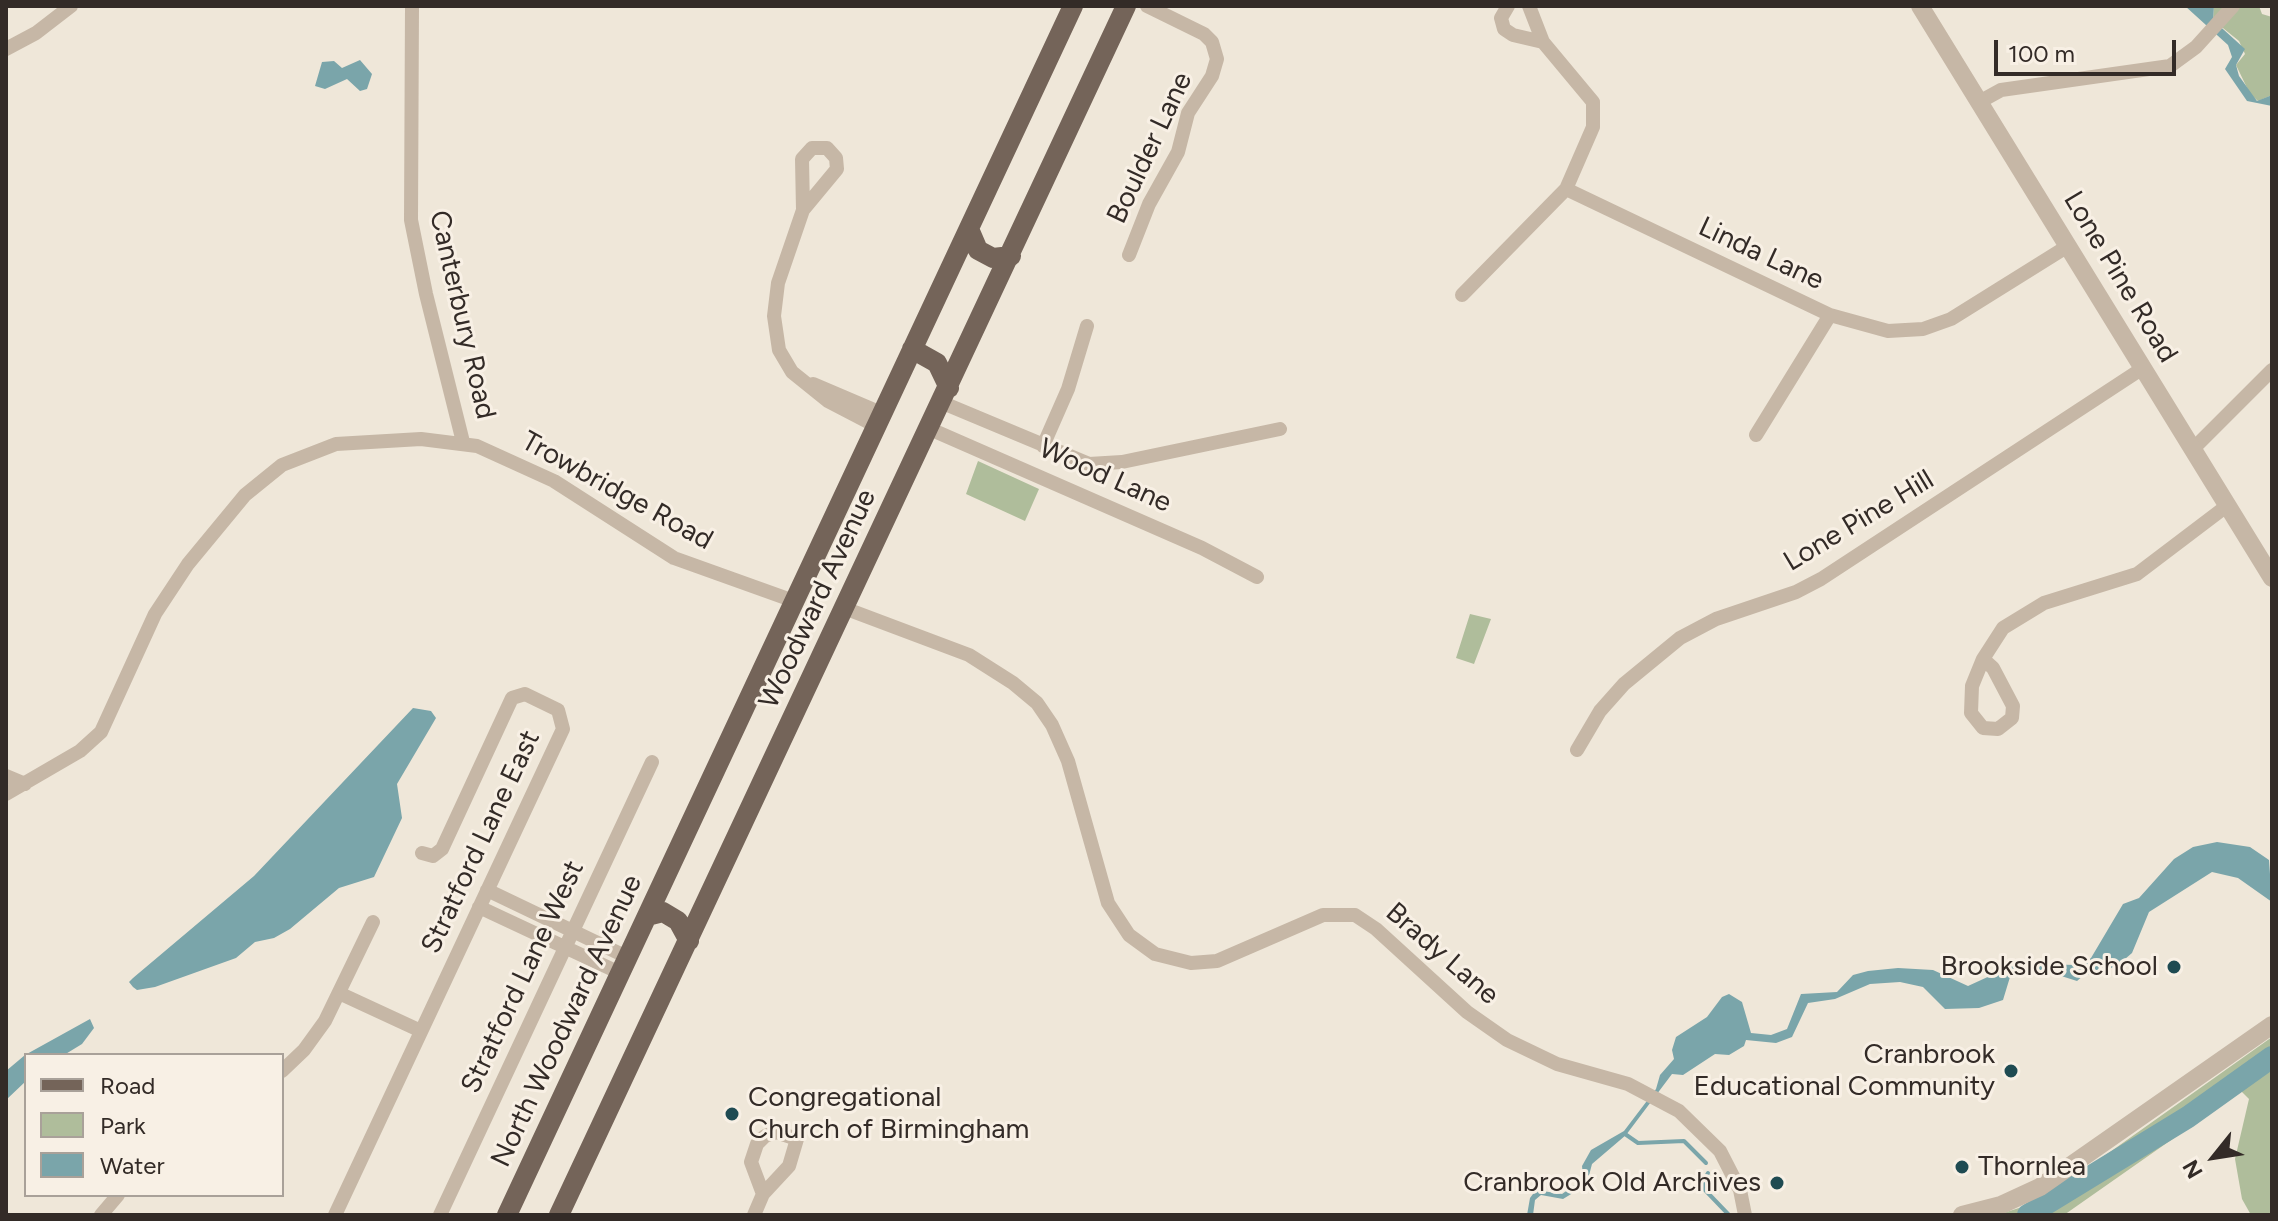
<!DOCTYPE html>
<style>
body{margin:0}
#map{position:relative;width:2278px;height:1221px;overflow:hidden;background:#efe7d9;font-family:Figtree,sans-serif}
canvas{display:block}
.frame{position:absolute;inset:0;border:8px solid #332b27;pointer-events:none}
.legend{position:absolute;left:24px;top:1053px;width:260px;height:144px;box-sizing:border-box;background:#f8f0e5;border:2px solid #a9a199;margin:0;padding:10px 14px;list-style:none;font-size:24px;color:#332b27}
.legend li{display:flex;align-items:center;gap:16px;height:40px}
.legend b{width:40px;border:2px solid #a9a199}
.north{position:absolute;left:2174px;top:1117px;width:80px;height:80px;-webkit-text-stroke:6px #f8f0e5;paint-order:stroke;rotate:240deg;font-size:22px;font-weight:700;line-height:32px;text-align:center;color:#332b27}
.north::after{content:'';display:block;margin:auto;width:28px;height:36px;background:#332b27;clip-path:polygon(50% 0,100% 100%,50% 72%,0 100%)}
.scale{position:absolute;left:1994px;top:40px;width:182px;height:36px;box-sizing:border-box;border:4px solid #332b27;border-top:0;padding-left:10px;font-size:24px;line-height:28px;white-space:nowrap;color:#332b27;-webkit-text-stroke:6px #f8f0e5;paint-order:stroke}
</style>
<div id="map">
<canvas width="2278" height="1221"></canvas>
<div class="frame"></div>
<ul class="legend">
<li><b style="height:10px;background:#746459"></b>Road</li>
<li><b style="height:22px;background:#afbd9b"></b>Park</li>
<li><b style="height:22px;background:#7aa5aa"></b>Water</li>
</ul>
<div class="north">N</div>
<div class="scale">100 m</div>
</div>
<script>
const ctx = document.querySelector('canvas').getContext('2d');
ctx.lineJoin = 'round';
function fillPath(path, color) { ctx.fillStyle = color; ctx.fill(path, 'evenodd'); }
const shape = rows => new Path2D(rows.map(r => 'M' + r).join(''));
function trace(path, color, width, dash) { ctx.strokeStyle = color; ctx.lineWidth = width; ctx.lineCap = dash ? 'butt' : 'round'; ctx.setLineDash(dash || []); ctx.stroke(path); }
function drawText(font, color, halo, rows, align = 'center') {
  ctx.font = font + ' Figtree,sans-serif'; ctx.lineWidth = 6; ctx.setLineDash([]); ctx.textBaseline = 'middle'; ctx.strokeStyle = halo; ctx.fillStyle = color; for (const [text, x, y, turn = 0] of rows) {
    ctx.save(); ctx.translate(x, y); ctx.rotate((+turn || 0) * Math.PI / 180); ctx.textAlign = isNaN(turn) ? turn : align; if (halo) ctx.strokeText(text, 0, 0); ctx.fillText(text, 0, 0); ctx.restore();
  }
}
fillPath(shape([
 [2214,6,2259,6,2262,14,2272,17,2272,95,2258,101,2250,94,2236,65,2245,54,2239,41,2213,20],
 [978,461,1039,489,1025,521,966,494],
 [1470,614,1491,619,1474,664,1456,658],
 [2272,1037,2272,1215,2251,1215,2242,1199,2235,1159,2249,1099,2241,1091,2064,1215,1997,1215,2041,1201]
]), '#afbd9b');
fillPath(shape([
 [2185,6,2214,6,2213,20,2245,49,2236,65,2239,76,2257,101,2272,95,2272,106,2247,101,2225,69,2232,57,2228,45],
 [360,60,372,74,367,89,360,91,347,79,325,89,315,86,322,62,334,61,342,68],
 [413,708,431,711,436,718,397,784,402,818,374,877,339,888,290,929,274,938,255,942,236,958,155,987,137,990,133,987,129,982,133,978,254,876],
 [2217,842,2250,847,2269,860,2272,902,2238,878,2212,872,2149,912,2132,953,2118,965,2097,974,2084,975,2077,981,2058,975,2017,971,2010,977,2003,1000,1979,1008,1945,1009,1923,987,1900,982,1870,984,1835,999,1808,1003,1792,1037,1776,1043,1746,1040,1744,1046,1729,1055,1715,1054,1683,1075,1672,1074,1626,1135,1592,1164,1587,1183,1581,1188,1563,1199,1541,1195,1535,1200,1533,1215,1527,1215,1530,1198,1536,1190,1562,1194,1579,1182,1583,1176,1582,1166,1591,1150,1624,1131,1656,1089,1660,1075,1674,1059,1672,1050,1676,1037,1707,1017,1722,997,1729,994,1742,1002,1751,1033,1771,1035,1787,1029,1801,994,1837,992,1853,975,1868,971,1898,968,1933,970,1968,986,2016,964,2082,965,2091,958,2123,904,2139,898,2174,859,2193,847],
 [90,1019,94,1028,82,1044,64,1055,26,1055,26,1081,6,1100,6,1071,25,1055]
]), '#7aa5aa');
trace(shape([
 [1625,1134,1638,1143,1684,1141,1706,1163],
 [1708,1173,1704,1180,1705,1190,1729,1215]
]), '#7aa5aa', 4);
trace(shape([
 [2028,1215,2188,1117,2272,1057]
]), '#7aa5aa', 22);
trace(shape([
 [412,6,411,220,426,294,463,442],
 [1508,6,1501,18,1504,29,1513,35,1543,42],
 [6,49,36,33,71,6],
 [1981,101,2001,90,2170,66,2196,47,2233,6],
 [1566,189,1830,315,1888,331,1923,329,1951,319,2068,246],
 [803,210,802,159,812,148,827,148,836,158,837,169,803,210,778,283,774,316,779,350,792,372,828,401,876,426],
 [1129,255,1149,204,1178,152,1188,113,1212,76,1217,59,1212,42,1204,34,1147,6],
 [1462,295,1566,189,1593,127,1593,102,1543,42,1529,6],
 [813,384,881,413],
 [943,403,1089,464,1122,462,1280,429],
 [930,429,1202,548,1257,577],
 [1756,435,1830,315],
 [1043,446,1068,389,1087,326],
 [2193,449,2272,370],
 [844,608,969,655,1013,683,1037,703,1052,725,1068,761,1108,903,1129,935,1155,954,1191,963,1217,961,1323,915,1355,915,1376,929,1467,1012,1507,1040,1557,1064,1628,1084,1679,1111,1720,1151,1740,1190,1745,1215],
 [1983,659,1972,686,1971,713,1983,728,1998,729,2012,718,2013,706,1993,668,1983,659,2003,628,2044,603,2137,574,2228,505],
 [1577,750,1600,711,1624,684,1680,638,1716,619,1796,592,1821,579,2143,368],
 [6,776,25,784],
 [6,794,80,751,101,732,155,614,188,564,245,495,282,465,336,444,421,439,477,446,554,481,674,558,794,601],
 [487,890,627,957],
 [479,907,620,973],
 [341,994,421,1031],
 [282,1071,304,1050,325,1021,373,922],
 [101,1215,118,1195],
 [335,1215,563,729,558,710,525,694,512,698,442,849,433,856,422,853],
 [440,1215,652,762],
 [754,1215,763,1194,789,1166,797,1139,776,1132,765,1136,757,1144,751,1162,763,1194]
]), '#c6b7a6', 14);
trace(shape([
 [1920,6,2272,578],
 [1962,1215,2001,1205,2040,1187,2272,1025]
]), '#c6b7a6', 18);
trace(shape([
 [969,229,978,250,993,258,1011,256],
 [912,349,937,363,949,388],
 [647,916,663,912,678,921,689,941],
 [507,1215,1073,6],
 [559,1215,1126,6]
]), '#746459', 20);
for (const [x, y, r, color] of [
 [2174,967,8,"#1f4b52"],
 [2011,1071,8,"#1f4b52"],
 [732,1114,8,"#1f4b52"],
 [1962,1167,8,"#1f4b52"],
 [1777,1183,8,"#1f4b52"]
]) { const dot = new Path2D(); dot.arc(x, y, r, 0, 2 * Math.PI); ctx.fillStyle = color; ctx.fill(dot); trace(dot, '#f8f0e5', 3); }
drawText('28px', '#332b27', '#f8f0e5', [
 ["Boulder Lane",1150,148,-65],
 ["Linda Lane",1761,254,25],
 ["Lone Pine Road",2120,277,59],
 ["Canterbury Road",462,315,77],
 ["Wood Lane",1105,476,24],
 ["Trowbridge Road",617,491,29],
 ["Lone Pine Hill",1859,521,-31],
 ["Woodward Avenue",818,599,-65],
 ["Stratford Lane East",481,842,-65],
 ["Brady Lane",1442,954,41],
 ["Stratford Lane West",523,977,-65],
 ["North Woodward Avenue",567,1021,-65]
]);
drawText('28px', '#332b27', '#f8f0e5', [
 ["Brookside School",2158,967],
 ["Cranbrook",1995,1055],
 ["Educational Community",1995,1087],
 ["Congregational",748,1098,"left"],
 ["Church of Birmingham",748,1130,"left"],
 ["Thornlea",1978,1167,"left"],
 ["Cranbrook Old Archives",1761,1183]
], 'right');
</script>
